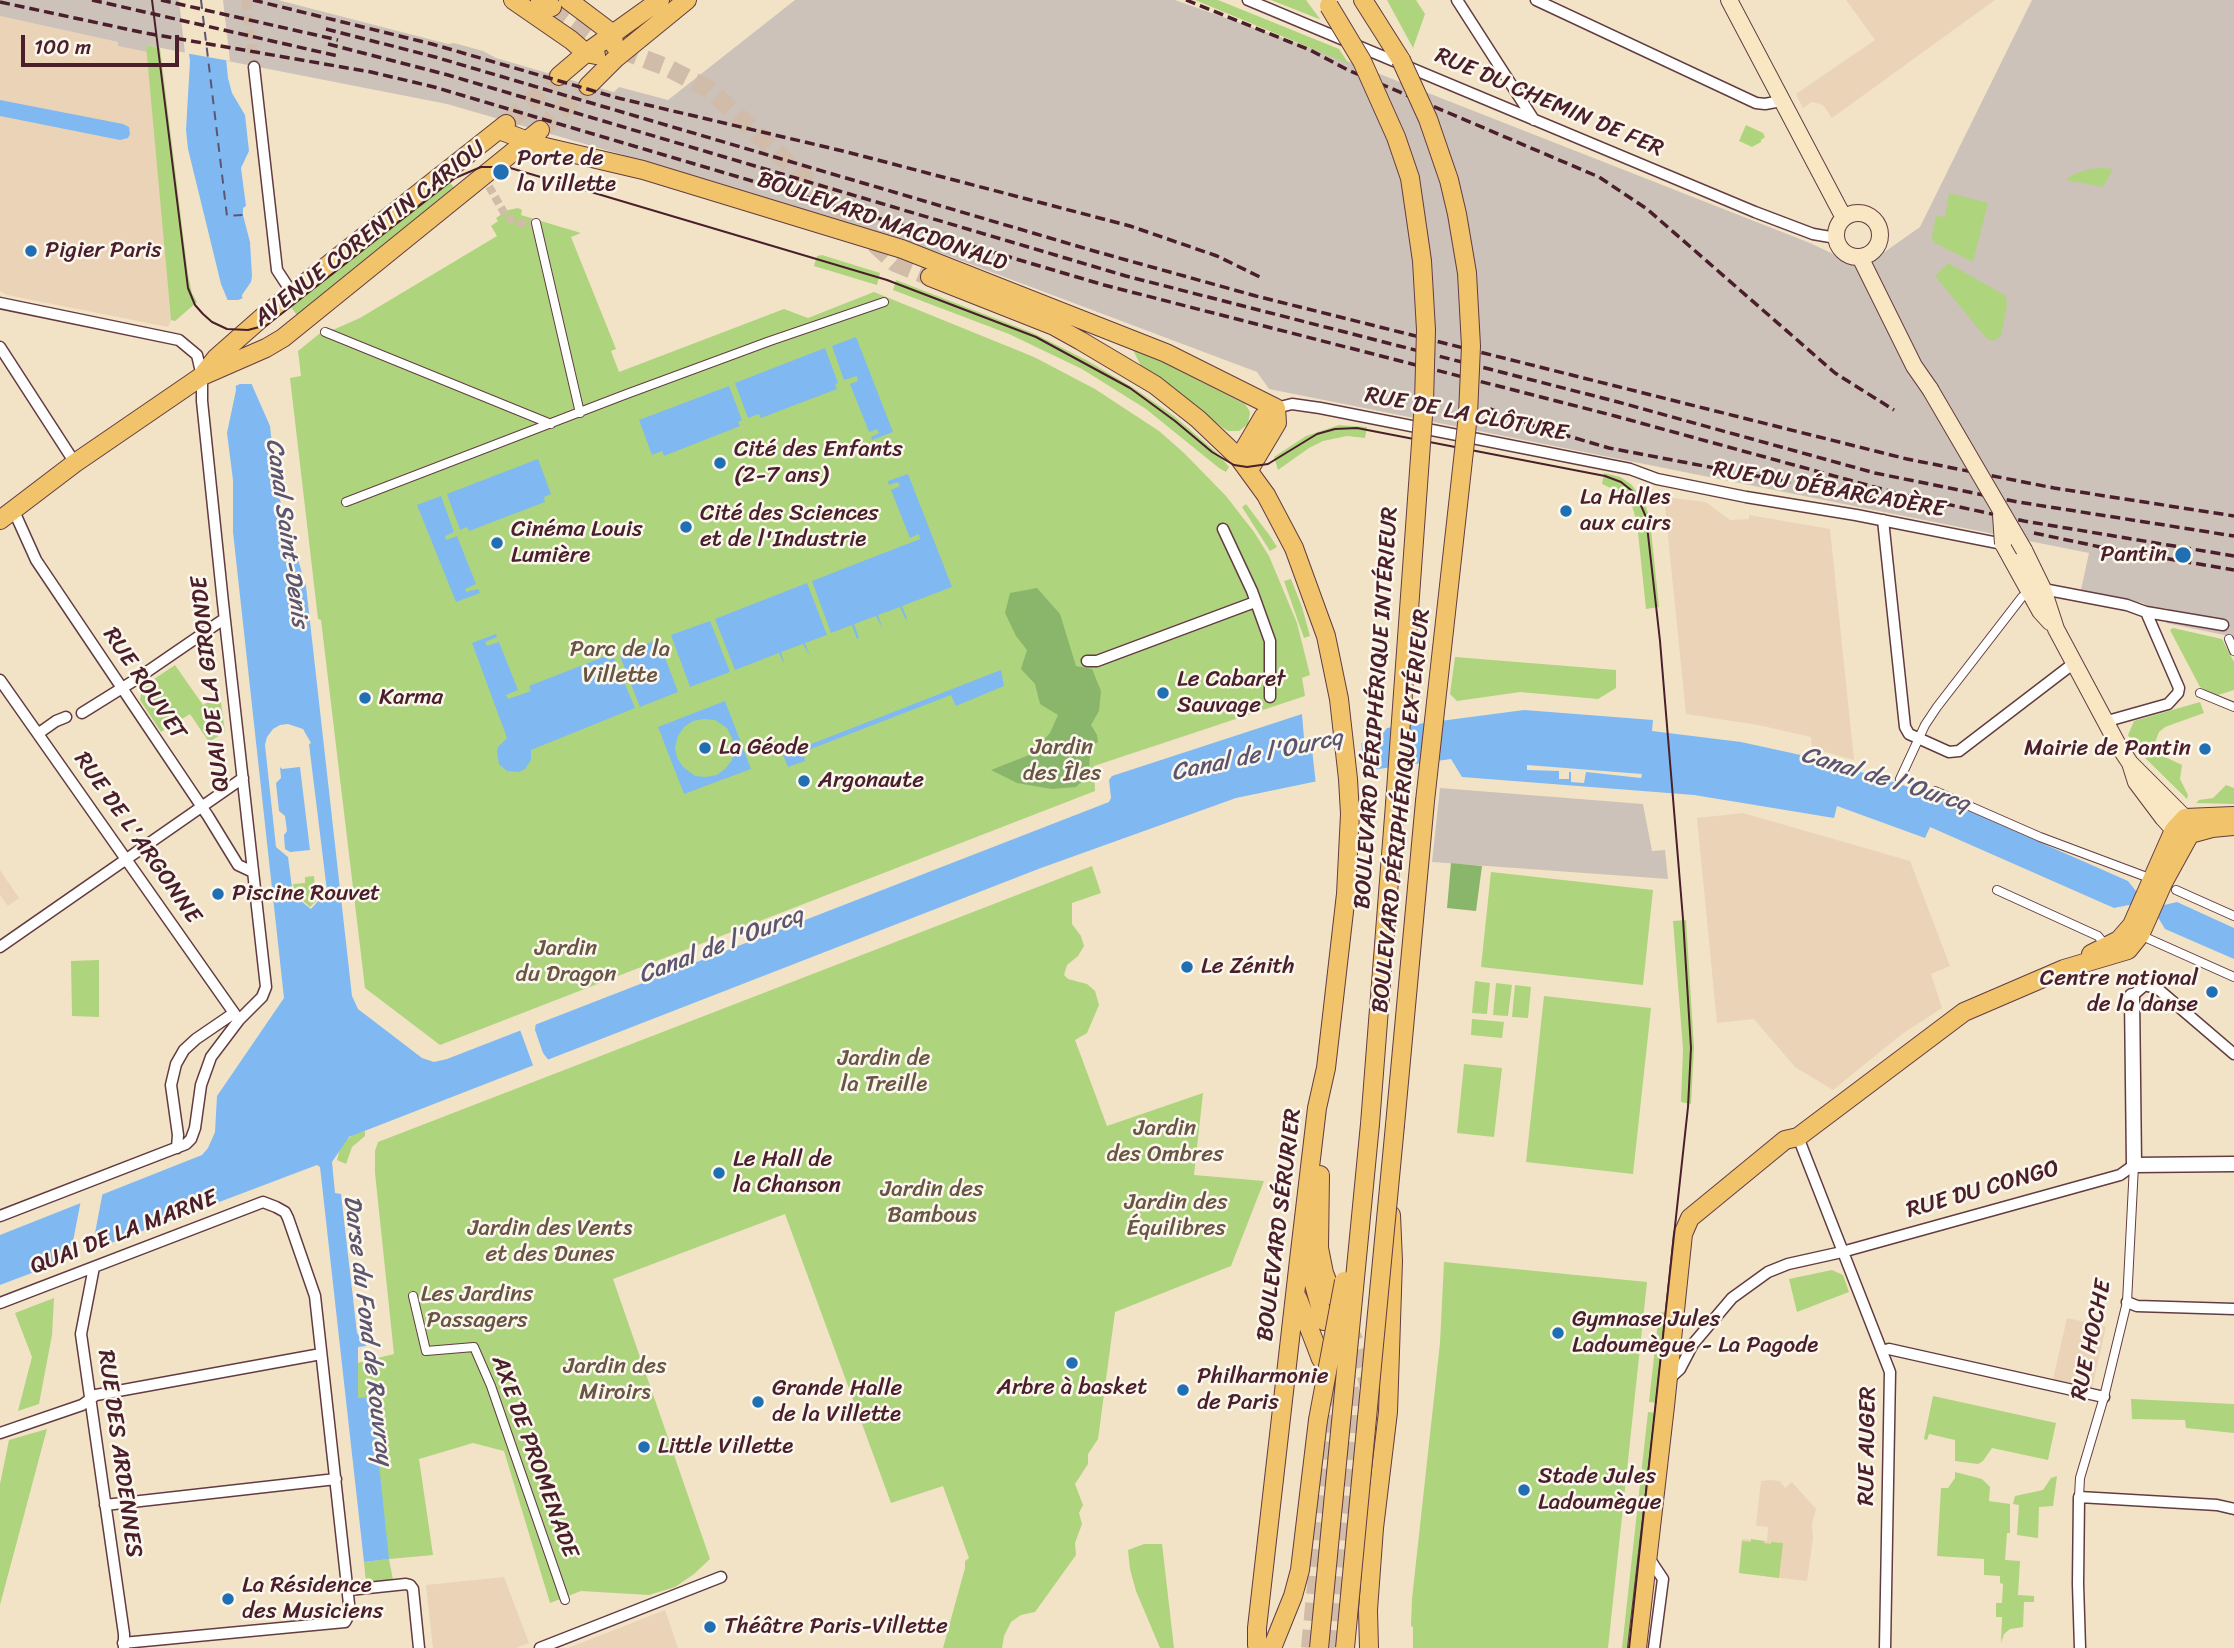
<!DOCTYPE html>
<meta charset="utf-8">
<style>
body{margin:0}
#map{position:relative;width:2234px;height:1648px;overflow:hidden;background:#f2e3c7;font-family:Sriracha,sans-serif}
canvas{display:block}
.scale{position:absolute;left:21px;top:35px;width:158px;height:32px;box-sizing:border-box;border:4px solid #4a1f2b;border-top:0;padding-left:9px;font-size:21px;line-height:24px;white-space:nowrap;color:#4a1f2b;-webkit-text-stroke:5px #fbf7ec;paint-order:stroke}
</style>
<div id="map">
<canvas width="2234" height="1648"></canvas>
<div class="scale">100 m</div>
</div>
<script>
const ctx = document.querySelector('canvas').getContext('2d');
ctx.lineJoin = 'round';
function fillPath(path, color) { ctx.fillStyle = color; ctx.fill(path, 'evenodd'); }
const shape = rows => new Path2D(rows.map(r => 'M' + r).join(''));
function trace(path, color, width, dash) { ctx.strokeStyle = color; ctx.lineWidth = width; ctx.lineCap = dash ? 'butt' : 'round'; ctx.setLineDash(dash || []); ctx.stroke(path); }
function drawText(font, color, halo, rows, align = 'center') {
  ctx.font = font + ' Sriracha,sans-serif'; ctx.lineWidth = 5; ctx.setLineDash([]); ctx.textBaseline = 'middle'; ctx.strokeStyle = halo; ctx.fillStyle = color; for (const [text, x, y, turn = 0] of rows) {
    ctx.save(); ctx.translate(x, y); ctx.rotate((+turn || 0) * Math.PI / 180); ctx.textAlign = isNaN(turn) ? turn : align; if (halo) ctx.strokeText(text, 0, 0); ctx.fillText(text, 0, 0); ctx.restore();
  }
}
fillPath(shape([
 [1846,0,1995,0,1832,118,1823,105,1812,102,1803,108,1796,94,1875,40],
 [0,16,118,42,119,46,147,52,171,320,168,327,7,295,0,291],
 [1664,497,1706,502,1730,520,1749,519,1749,515,1830,529,1854,760,1812,748,1811,737,1758,725,1686,714],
 [1743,813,1910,861,1950,966,1931,974,1942,1008,1902,1034,1833,1090,1795,1067,1754,1019,1717,1023,1697,818],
 [0,870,19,898,8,906,0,895],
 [2067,1318,2106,1327,2092,1388,2053,1379],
 [1770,1480,1780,1481,1785,1488,1792,1482,1816,1509,1812,1524,1813,1538,1807,1581,1739,1573,1742,1539,1767,1541,1768,1527,1756,1526,1761,1481],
 [504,1577,529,1643,516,1648,433,1648,426,1585],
 [665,1610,678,1648,568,1648]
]), '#ebd3b8');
fillPath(shape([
 [0,0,278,0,448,44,454,43,483,51,496,58,585,84,614,92,619,87,668,100,795,0,1175,0,1339,58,1810,243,1844,259,1866,265,1920,227,2032,0,2234,0,2234,637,2166,623,2167,608,2152,609,2143,603,2081,590,2089,553,1269,389,1257,372,938,252,706,179,447,104,146,45,147,52,118,46,118,42,0,16],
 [1440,788,1643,804,1652,851,1665,850,1668,879,1432,862]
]), '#ccc2b9');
fillPath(shape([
 [1195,0,1218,0,1339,49,1349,64],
 [1271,0,1306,0,1320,19,1319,19],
 [1387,0,1416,0,1425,14,1413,48],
 [146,45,160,48,188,275,192,293,197,302,175,321,171,320],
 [1746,125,1763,133,1765,137,1761,140,1761,142,1752,147,1739,141],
 [2103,168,2113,169,2103,187,2066,180,2072,175,2088,169],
 [447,179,458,192,299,318,288,303],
 [1949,193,1988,203,1973,262,1933,242,1932,236,1936,216,1945,217],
 [518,208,522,210,521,215,581,233,571,237,616,349,611,351,619,372,784,309,808,318,874,292,1034,357,1095,389,1159,431,1184,453,1226,496,1254,532,1269,556,1297,623,1310,675,1302,678,1305,696,1094,766,1095,791,440,1045,365,988,321,620,318,619,290,378,301,376,298,351,324,330,335,329,360,318,497,236,491,226,498,221,496,218,508,210],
 [822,255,880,273,877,285,814,266,817,256],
 [1948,263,2006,296,2007,305,2001,336,1993,341,1987,339,1935,276],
 [896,280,1033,333,1088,361,1135,389,1174,416,1217,453,1229,467,1226,472,1219,468,1146,409,1082,369,1009,334,893,290],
 [1131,346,1245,404,1250,412,1248,424,1239,431,1228,431,1223,428,1178,392,1141,366],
 [1339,425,1367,427,1365,438,1347,436,1323,441,1309,448,1278,470,1274,457,1306,436],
 [1604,473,1620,477,1631,484,1645,503,1650,520,1659,607,1646,609,1637,523,1633,509,1629,501,1619,492,1602,484],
 [1246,504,1270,536,1277,547,1270,551,1242,507],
 [1291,579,1302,607,1310,636,1304,638,1284,581],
 [2173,628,2222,639,2234,662,2234,690,2215,696,2200,687,2170,630],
 [1455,657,1616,670,1616,688,1598,699,1520,692,1457,701,1450,694],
 [175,665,203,705,220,695,225,732,209,742,190,714,161,732,140,700,142,687],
 [2200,702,2204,713,2165,727,2159,732,2155,742,2159,754,2182,765,2180,779,2188,795,2187,799,2135,748,2128,735,2134,721],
 [2226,785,2234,788,2234,804,2196,803,2199,800,2213,798],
 [1092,866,1101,893,1072,903,1072,924,1081,936,1084,946,1078,956,1067,965,1064,975,1068,979,1087,984,1095,991,1099,1005,1087,1033,1075,1040,1107,1126,1203,1093,1194,1175,1264,1181,1231,1266,1115,1312,1098,1439,1088,1454,1088,1464,1075,1484,1083,1505,1079,1513,1082,1524,1075,1543,1076,1555,1035,1612,1021,1615,1011,1622,1004,1636,1002,1648,943,1648,965,1568,965,1561,969,1558,943,1486,891,1503,785,1214,613,1279,710,1559,694,1574,675,1587,649,1595,581,1591,550,1603,504,1451,473,1443,419,1459,433,1555,389,1559,393,1580,366,1583,364,1562,388,1559,372,1397,358,1399,357,1363,394,1354,375,1173,375,1151,378,1142],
 [1491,872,1653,890,1643,985,1481,967],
 [314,876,316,901,310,907,295,894,293,884,305,883,305,877],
 [1686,920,1694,1047,1691,1104,1681,1102,1683,1049,1673,921],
 [99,960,99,1017,72,1016,71,961],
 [1475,981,1490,983,1487,1014,1472,1013],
 [1496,983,1512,985,1508,1016,1493,1015],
 [1515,985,1531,987,1528,1018,1512,1017],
 [1544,996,1651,1008,1633,1174,1526,1162],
 [1472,1019,1504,1022,1502,1038,1471,1035],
 [1464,1064,1502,1068,1494,1137,1457,1133],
 [365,1131,365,1136,352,1147,346,1164,337,1160,340,1148,344,1141,355,1134],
 [1444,1262,1647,1282,1608,1648,1413,1648,1413,1627,1411,1626,1412,1599,1440,1343],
 [1832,1270,1843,1275,1849,1292,1797,1312,1789,1279],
 [54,1298,52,1335,39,1404,18,1411,32,1357,15,1313],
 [1659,1312,1668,1313,1658,1403,1649,1402],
 [1933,1396,2056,1423,2048,1460,1992,1448,1983,1461,1978,1464,1955,1461,1955,1440,1929,1434,1927,1440,1924,1439],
 [2131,1399,2234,1404,2234,1433,2186,1428,2185,1420,2132,1419],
 [1648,1412,1657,1413,1632,1648,1622,1648],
 [47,1429,44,1440,0,1605,0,1484,9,1440],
 [1955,1472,1982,1479,1990,1487,1989,1501,2010,1504,2010,1533,2007,1533,2005,1560,2020,1561,2018,1595,2034,1596,2034,1602,2024,1602,2023,1627,2010,1629,2004,1634,2001,1643,2002,1617,1996,1617,1996,1603,2002,1603,2003,1584,2000,1583,2000,1576,1984,1575,1984,1559,1937,1556,1941,1488,1948,1488,1955,1478],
 [2057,1476,2053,1506,2039,1507,2038,1538,2017,1535,2019,1505,2013,1504,2015,1496,2043,1490,2051,1478],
 [1751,1539,1764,1541,1764,1543,1771,1544,1771,1542,1783,1543,1779,1578,1739,1573,1742,1541,1751,1542],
 [1144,1544,1162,1544,1174,1648,1160,1648,1136,1591,1130,1569,1128,1550]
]), '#aed47d');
fillPath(shape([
 [1037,588,1060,614,1076,666,1092,669,1101,691,1099,711,1091,725,1097,735,1098,742,1090,747,1089,775,1076,787,1052,789,1017,783,991,770,1029,755,1050,733,1058,715,1040,704,1035,684,1021,669,1027,650,1016,636,1005,613,1010,593],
 [1451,863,1482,866,1476,911,1447,908]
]), '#8ab66c');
fillPath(shape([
 [182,0,220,0,228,78,232,93,245,115,249,151,241,168,246,206,243,208,243,215,250,242,252,276,251,282,242,295,252,385,270,426,277,490,306,586,352,996,358,1009,422,1058,434,1062,447,1059,1109,802,1111,798,1109,780,1112,776,1302,714,1305,750,1308,753,1378,740,1387,728,1524,710,1653,720,1652,731,1741,742,1819,759,1903,785,1962,808,2128,881,2136,891,2164,905,2177,902,2234,928,2234,959,2165,929,2159,919,2129,905,2114,908,1930,827,1925,838,1837,806,1834,818,1694,795,1462,777,1451,759,1371,770,1236,798,1041,868,349,1137,332,1162,335,1193,341,1194,357,1333,365,1340,366,1346,358,1347,358,1398,372,1397,389,1559,364,1562,320,1167,317,1165,0,1285,0,1235,202,1155,208,1148,215,1132,217,1096,284,998,233,532,233,480,227,433,236,390,228,301,221,284,188,149,186,130,190,61],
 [288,724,303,729,311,743,309,744,327,891,311,909,293,895,288,857,276,847,265,745,267,737,273,729,280,725],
 [0,100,123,124,129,127,130,134,128,138,120,140,0,116],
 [856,337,893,432,872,440,871,437,879,433,877,429,869,432,850,384,858,381,857,376,844,380,832,346],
 [825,348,838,383,835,384,837,389,761,418,759,414,748,418,735,383],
 [729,386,742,420,738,422,740,426,664,456,662,451,652,455,639,420],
 [538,459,551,494,544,497,545,502,469,531,467,527,460,530,447,494],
 [908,474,952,587,902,606,907,619,906,620,900,607,878,615,883,629,876,616,854,624,859,638,857,639,852,625,831,633,812,581,920,539,919,534,910,538,891,490,900,486,898,482,889,485,888,481],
 [441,496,454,532,445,536,446,540,457,536,476,584,465,589,466,592,478,589,480,593,456,602,417,505],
 [807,583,827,635,805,643,810,656,803,644,781,652,785,666,779,653,735,670,715,619],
 [710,621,730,672,690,687,671,635],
 [496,634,497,637,485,642,487,646,499,642,518,690,506,695,508,699,531,691,529,686,606,656,608,660,614,658,635,708,531,750,531,760,525,769,519,772,507,771,499,764,497,752,498,747,507,738,472,643],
 [658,639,678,692,640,707,620,656],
 [1001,670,1004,686,956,706,951,695,803,752,805,761,788,767,783,755],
 [725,701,751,769,684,794,658,727],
 [704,719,715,720,727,728,732,738,734,749,732,760,726,768,717,775,706,777,695,776,683,767,677,758,675,747,678,736,684,727,693,721],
 [280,767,282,769,300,767,310,850,290,852,285,849,284,835,287,831,285,816,279,811,276,783,281,778]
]), '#80b9f1');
fillPath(shape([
 [179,0,223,0,230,61,185,53],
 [246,297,255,384,240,384,233,387,224,300,238,300],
 [1361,740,1364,775,1316,785,1312,749],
 [1527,765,1642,774,1641,778,1586,772,1584,783,1571,782,1571,772,1569,772,1569,779,1559,779,1559,771,1527,770],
 [536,1021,535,1030,543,1053,550,1062,534,1068,519,1027],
 [103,1191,91,1254,69,1262,81,1200]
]), '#f2e3c7');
trace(shape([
 [201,0,227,216,243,215]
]), '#5d5570', 2, [9, 7]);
trace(shape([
 [483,176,506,216,517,223,536,223]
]), '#d0bca8', 8, [8, 4]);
trace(shape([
 [246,0,254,67]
]), '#d0bca8', 10, [10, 5]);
trace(shape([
 [552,7,602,43,666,67,709,89,895,263,930,277],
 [508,122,559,76],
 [540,130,588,86],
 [1347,1325,1358,1348,1369,1387],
 [1310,1648,1334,1395,1324,1369],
 [1332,1648,1352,1436,1353,1403,1347,1377]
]), '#d0bca8', 18, [18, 9]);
const pedestrian = shape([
 [536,223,580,413],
 [325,332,551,424],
 [346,502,624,395,770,341,884,302],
 [2229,639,2234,651],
 [2200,693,2234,707],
 [1900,779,1925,725,1937,707,2022,597],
 [1935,791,2040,837,2144,876],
 [1997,890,2098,936,2102,941],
 [2176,890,2234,916],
 [2140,935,2234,977],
 [413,1296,426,1351,474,1347,491,1386,565,1600],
 [2079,1497,2080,1478,2104,1397,2127,1302,2134,1165]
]);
const minor = shape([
 [1248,0,1755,212,1813,234,1836,238],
 [1457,0,1534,120],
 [1536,0,1756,103,1765,104,1781,101],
 [254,67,277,270,292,293],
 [0,303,179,340,197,355,202,376,202,401,223,603,266,987,262,997,239,1020,211,1057,201,1085,195,1128,191,1139,186,1144,0,1216],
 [0,347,75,463],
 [1276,408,1292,404,1320,408,1630,469,1657,479,1746,497,1856,515,2003,544],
 [13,509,36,560,208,816,238,865,253,872],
 [1883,520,1905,727,1909,734,1949,752,1959,751,2074,663],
 [1223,529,1252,591,1270,641,1270,697],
 [2038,588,2127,605,2146,612,2223,625],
 [1087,661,1097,661,1255,602],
 [0,680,239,1020],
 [82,713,135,680,224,619],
 [2104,722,2168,704,2178,693,2179,688,2146,612],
 [39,733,56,721,66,717],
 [0,947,243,778],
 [2132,996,2145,985,2158,989,2234,1054],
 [1798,1137,1890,1372,1885,1648],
 [177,1148,178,1135,171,1085,176,1064,184,1050,196,1039,234,1013],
 [94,1267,81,1334,124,1634,124,1648],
 [2127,1302,2137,1306,2234,1309],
 [0,1303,263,1202,276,1207,285,1212,288,1218,315,1296,350,1613,345,1622,123,1643],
 [1882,1351,1889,1349,2104,1397],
 [1668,1380,1680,1369,1693,1344,1732,1298,1768,1272,1788,1264,1842,1252,2120,1175,2134,1165],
 [0,1433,82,1405,96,1395,321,1354],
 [105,1505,336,1479],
 [1647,1555,1663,1579,1654,1648],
 [349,1590,406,1584,410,1585,413,1589,419,1648],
 [540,1648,721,1577],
 [2080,1648,2078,1584,2079,1497,2217,1505,2234,1509]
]);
const tertiary = shape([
 [2132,996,2134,1165,2234,1164]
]);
const secondary = shape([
 [1729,0,1844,218],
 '1836 235a22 22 0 1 1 44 0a22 22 0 1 1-44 0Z',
 [1860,257,1914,366,1930,389],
 [2003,544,2040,611,2050,622],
 [2024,550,2043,589,2056,629,2118,745,2130,763,2185,818,2190,834,2174,830,2163,818,2136,782,2130,763]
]);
const primary = shape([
 [513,0,571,40,586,53,596,55],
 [540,0,552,7],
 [568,0,613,34,614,45],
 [559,76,586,53,660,0],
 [588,86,616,58,687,0],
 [499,130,541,146,643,170,902,249,1166,353,1276,408],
 [930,277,1054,326,1081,341,1155,385,1198,419,1239,458,1266,495,1294,548,1326,636,1339,699,1348,779,1350,814,1346,894,1326,1068,1317,1108,1299,1260,1257,1628,1257,1645,1259,1648],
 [204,373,216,358,266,314,506,124],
 [1239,458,1263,417,1276,408],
 [1249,470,1277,423,1276,408],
 [0,520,75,463,202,376,266,348,283,338,540,130],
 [2091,954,2119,940,2132,925,2174,830,2185,818,2233,816],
 [1320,1175,1319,1248,1324,1273,1333,1296],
 [1309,1242,1312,1277,1324,1321],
 [1298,1299,1321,1359],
 [1637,1648,1665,1406,1683,1234,1690,1218,1785,1140,1798,1137,1964,1012,2064,969,2128,950,2140,935,2163,883,2190,834,2212,828,2234,826]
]);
const trunk = shape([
 [1363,0,1401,60],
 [1370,1124,1395,804],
 [1395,1125,1425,801],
 [1272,1648,1293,1596,1300,1570,1318,1420],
 [1369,1648,1368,1610,1374,1528,1388,1412,1393,1261,1391,1215]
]);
trace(pedestrian, '#633c42', 10);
trace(minor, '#633c42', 13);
trace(tertiary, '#633c42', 17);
trace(secondary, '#633c42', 18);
trace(primary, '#633c42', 20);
trace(trunk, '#633c42', 20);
trace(pedestrian, '#fff', 8);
trace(minor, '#fff', 10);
trace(tertiary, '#fff', 14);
trace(secondary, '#f9e7c3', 16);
trace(primary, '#f1c36a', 18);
trace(trunk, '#f1c36a', 18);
trace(shape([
 [152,0,188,288,195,305,203,314,212,322,227,329,248,330,267,325,455,178,481,167,507,167,887,280,1036,337,1130,388,1175,421,1212,452,1234,465,1247,467,1268,464,1317,434,1335,429,1357,428,1605,476,1621,482,1636,494,1646,517,1660,641,1683,919,1691,1048,1688,1107,1629,1648]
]), '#4a1f2b', 2);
trace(shape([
 [92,0,338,56],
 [161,0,338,40],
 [253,0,432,44,618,98,847,152,1130,226,1217,256,1260,277],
 [1186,0,1310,50,1348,70,1599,177,1647,209,1835,373,1894,410],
 [0,2,145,33,371,72,434,87,1104,285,1615,416,1900,494,2024,521,2234,556],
 [326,29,435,57,1094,251,1256,296,1907,459,2054,488,2234,516],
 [328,44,448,75,1126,276,1618,402,1875,473,2018,502,2234,536],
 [1490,409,1531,425,1609,448,1905,504],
 [2034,533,2110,549,2234,570]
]), '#4a1f2b', 3.5, [10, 5]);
const secondaryBridge = shape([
 [1930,389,2024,550],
 [2001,515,2003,544]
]);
const trunkBridge = shape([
 [1329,6,1362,61,1396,137,1410,178,1422,261,1426,330,1424,402,1395,804],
 [1401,60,1428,119,1449,180,1457,214,1467,273,1471,346,1468,415,1425,801],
 [1318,1420,1344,1281],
 [1319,1648,1370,1124],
 [1345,1648,1395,1125]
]);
trace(secondaryBridge, '#633c42', 18, []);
trace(trunkBridge, '#633c42', 20, []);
trace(secondaryBridge, '#f9e7c3', 16);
trace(trunkBridge, '#f1c36a', 18);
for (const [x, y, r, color] of [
 [501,172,9,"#1f6fb2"],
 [31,251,7,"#1f6fb2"],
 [720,463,7,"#1f6fb2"],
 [1566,511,7,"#1f6fb2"],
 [686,527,7,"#1f6fb2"],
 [497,543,7,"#1f6fb2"],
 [2183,555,9,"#1f6fb2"],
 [1163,693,7,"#1f6fb2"],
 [365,698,7,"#1f6fb2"],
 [705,748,7,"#1f6fb2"],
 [2205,749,7,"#1f6fb2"],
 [804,781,7,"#1f6fb2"],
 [218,894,7,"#1f6fb2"],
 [1187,967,7,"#1f6fb2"],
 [2212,992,7,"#1f6fb2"],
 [719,1173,7,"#1f6fb2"],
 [1558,1333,7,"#1f6fb2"],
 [1072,1363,7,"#1f6fb2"],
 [1183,1390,7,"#1f6fb2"],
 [758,1402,7,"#1f6fb2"],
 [644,1447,7,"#1f6fb2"],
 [1524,1490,7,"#1f6fb2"],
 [228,1599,7,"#1f6fb2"],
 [710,1627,7,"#1f6fb2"]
]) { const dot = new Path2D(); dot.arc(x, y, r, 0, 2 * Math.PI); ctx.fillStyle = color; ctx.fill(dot); trace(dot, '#fbf7ec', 2.5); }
drawText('23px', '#4a1f2b', '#fbf7ec', [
 ["RUE DU CHEMIN DE FER",1549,103,23],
 ["BOULEVARD MACDONALD",882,222,19],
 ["AVENUE CORENTIN CARIOU",370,234,-38],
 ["RUE DE LA CLÔTURE",1466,415,11],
 ["RUE DU DÉBARCADÈRE",1829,490,10],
 ["RUE ROUVET",144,684,56],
 ["QUAI DE LA GIRONDE",211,684,-96],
 ["BOULEVARD PÉRIPHÉRIQUE INTÉRIEUR",1377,708,-86],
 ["BOULEVARD PÉRIPHÉRIQUE EXTÉRIEUR",1402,811,-84],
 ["RUE DE L'ARGONNE",137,838,55],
 ["RUE DU CONGO",1983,1190,-16],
 ["BOULEVARD SÉRURIER",1280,1225,-83],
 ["QUAI DE LA MARNE",124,1233,-21],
 ["RUE HOCHE",2092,1340,-78],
 ["RUE AUGER",1868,1446,-89],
 ["RUE DES ARDENNES",119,1454,82],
 ["AXE DE PROMENADE",534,1457,70]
]);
drawText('23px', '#4a1f2b', '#fbf7ec', [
 ["Porte de",517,159],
 ["la Villette",517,185],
 ["Pigier Paris",45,251],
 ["Cité des Enfants",734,450],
 ["(2-7 ans)",734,476],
 ["La Halles",1580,498],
 ["aux cuirs",1580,524],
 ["Cité des Sciences",700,514],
 ["et de l'Industrie",700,540],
 ["Cinéma Louis",511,530],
 ["Lumière",511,556],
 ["Pantin",2167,555,"right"],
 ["Le Cabaret",1177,680],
 ["Sauvage",1177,706],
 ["Karma",379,698],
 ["La Géode",719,748],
 ["Mairie de Pantin",2191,749,"right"],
 ["Argonaute",818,781],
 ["Piscine Rouvet",232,894],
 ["Le Zénith",1201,967],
 ["Centre national",2198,979,"right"],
 ["de la danse",2198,1005,"right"],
 ["Le Hall de",733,1160],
 ["la Chanson",733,1186],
 ["Gymnase Jules",1572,1320],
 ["Ladoumègue - La Pagode",1572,1346],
 ["Philharmonie",1197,1377],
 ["de Paris",1197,1403],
 ["Arbre à basket",1072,1388,"center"],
 ["Grande Halle",772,1389],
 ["de la Villette",772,1415],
 ["Little Villette",658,1447],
 ["Stade Jules",1538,1477],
 ["Ladoumègue",1538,1503],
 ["La Résidence",242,1586],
 ["des Musiciens",242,1612],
 ["Théâtre Paris-Villette",724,1627]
], 'left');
drawText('23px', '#685544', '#fbf7ec', [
 ["Parc de la",620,650],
 ["Villette",620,676],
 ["Jardin",1062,748],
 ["des Îles",1062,774],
 ["Jardin",566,949],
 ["du Dragon",566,975],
 ["Jardin de",884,1059],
 ["la Treille",884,1085],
 ["Jardin",1165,1129],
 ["des Ombres",1165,1155],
 ["Jardin des",932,1190],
 ["Bambous",932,1216],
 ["Jardin des",1176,1203],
 ["Équilibres",1176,1229],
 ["Jardin des Vents",550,1229],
 ["et des Dunes",550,1255],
 ["Les Jardins",477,1295],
 ["Passagers",477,1321],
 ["Jardin des",615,1367],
 ["Miroirs",615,1393]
]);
drawText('italic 24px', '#5d5570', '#fbf7ec', [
 ["Canal Saint-Denis",286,533,82],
 ["Canal de l'Ourcq",1257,756,-12],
 ["Canal de l'Ourcq",1885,780,17],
 ["Canal de l'Ourcq",721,946,-21],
 ["Darse du Fond de Rouvray",367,1330,83]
]);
</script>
